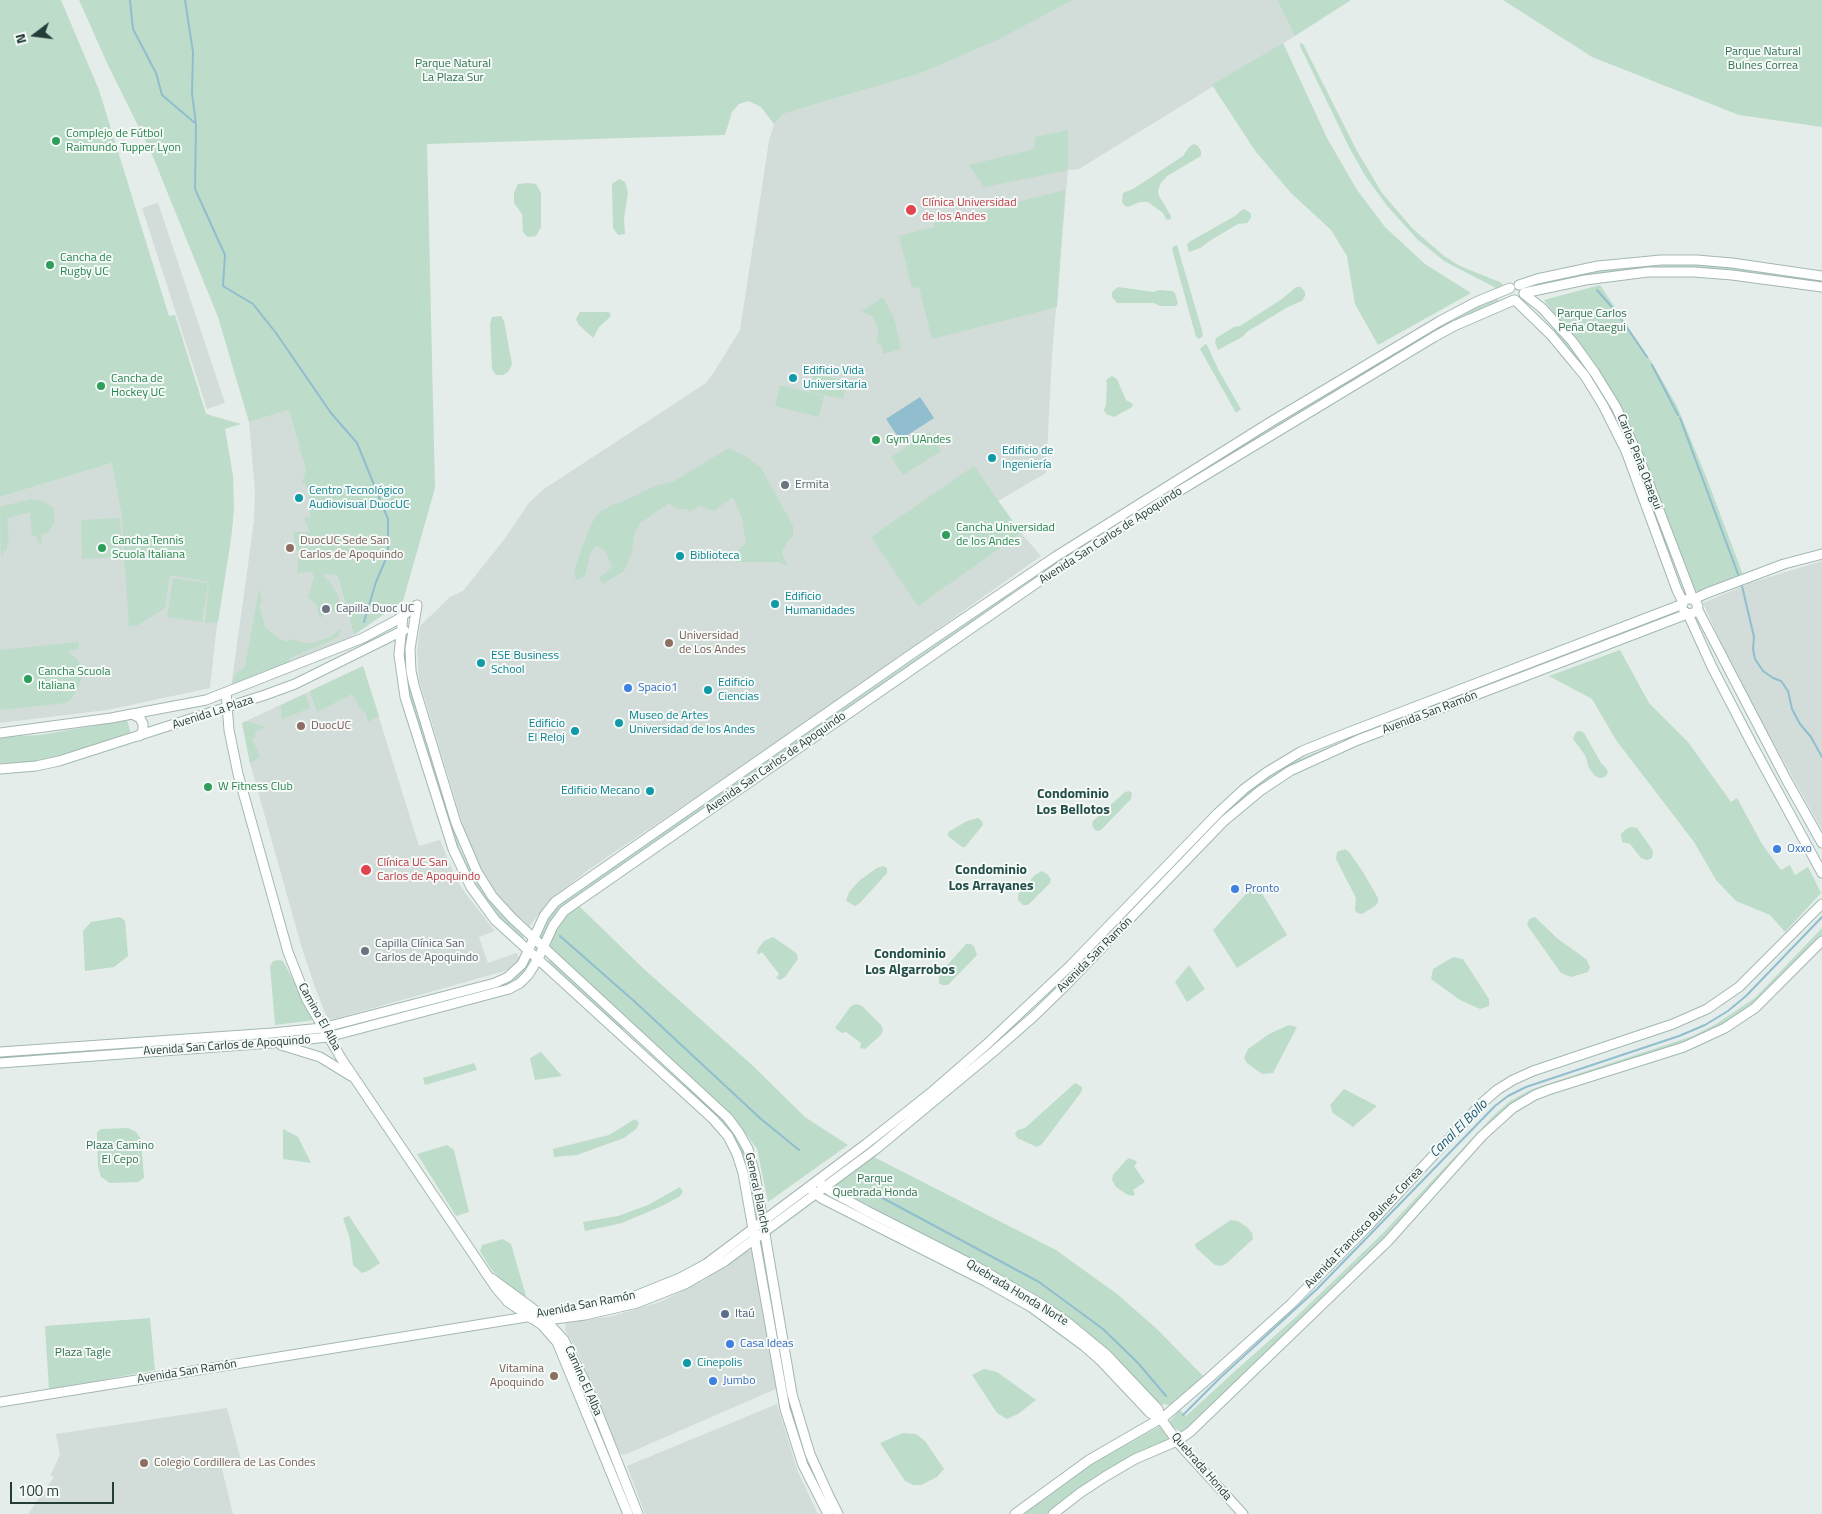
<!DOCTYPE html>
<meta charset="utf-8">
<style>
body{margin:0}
#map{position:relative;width:1822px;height:1514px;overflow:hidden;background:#e4edea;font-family:"Titillium Web",sans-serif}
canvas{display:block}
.north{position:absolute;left:10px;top:10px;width:50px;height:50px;-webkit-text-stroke:4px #f5f9f7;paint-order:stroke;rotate:255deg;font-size:14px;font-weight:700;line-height:20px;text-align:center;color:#243d39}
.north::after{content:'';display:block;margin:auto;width:18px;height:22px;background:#243d39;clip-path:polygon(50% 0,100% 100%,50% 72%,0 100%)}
.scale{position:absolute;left:10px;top:1482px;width:104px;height:22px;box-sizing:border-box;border:2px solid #243d39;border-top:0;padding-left:6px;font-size:15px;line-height:18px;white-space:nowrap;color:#243d39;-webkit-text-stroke:4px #f5f9f7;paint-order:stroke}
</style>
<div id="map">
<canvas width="1822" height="1514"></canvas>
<div class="north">N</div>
<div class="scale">100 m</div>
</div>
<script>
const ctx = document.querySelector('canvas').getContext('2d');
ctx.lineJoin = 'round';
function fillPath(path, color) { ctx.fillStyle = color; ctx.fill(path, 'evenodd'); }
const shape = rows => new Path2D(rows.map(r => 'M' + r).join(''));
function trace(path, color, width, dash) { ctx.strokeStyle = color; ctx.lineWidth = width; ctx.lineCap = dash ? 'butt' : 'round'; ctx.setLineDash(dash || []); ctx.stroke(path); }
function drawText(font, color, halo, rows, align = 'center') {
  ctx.font = font + ' "Titillium Web",sans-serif'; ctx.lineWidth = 4; ctx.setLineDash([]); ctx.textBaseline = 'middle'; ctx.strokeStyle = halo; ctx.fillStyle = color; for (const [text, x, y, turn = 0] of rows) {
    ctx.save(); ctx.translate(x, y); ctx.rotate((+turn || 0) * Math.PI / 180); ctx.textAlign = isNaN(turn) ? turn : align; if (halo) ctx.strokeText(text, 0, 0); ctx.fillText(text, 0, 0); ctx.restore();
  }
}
fillPath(shape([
 [1073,0,1277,0,1295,36,1079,169,1068,170,1052,355,1046,473,998,501,1021,533,1041,556,791,733,588,870,548,902,529,927,513,913,490,885,476,859,465,832,419,680,417,651,420,626,450,597,463,591,503,541,529,503,544,489,706,383,714,372,740,330,769,141,774,124,783,114,921,73,998,40],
 [158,203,225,403,207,409,142,208],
 [289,410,354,635,337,647,231,688,254,521,255,491,249,422],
 [225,429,233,476,233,523,216,633,210,688,107,710,0,723,0,497],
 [1822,561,1822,830,1759,717,1720,641,1703,603,1750,583],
 [363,666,419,846,440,840,456,879,466,894,495,931,479,937,488,963,516,953,520,958,508,970,331,1020,327,1017,316,990,301,945,250,763,242,723],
 [750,1250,754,1253,778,1388,624,1455,621,1454,619,1452,577,1350,565,1330,566,1323,613,1316,660,1302,704,1280,745,1252],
 [777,1404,798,1472,818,1514,645,1514,627,1466],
 [227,1408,241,1460,221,1465,233,1514,28,1514,54,1477,50,1476,60,1455,56,1434]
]), '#d2dcd9');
fillPath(shape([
 [0,0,61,0,99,90,168,313,169,316,175,315,206,414,241,424,225,429,233,476,234,507,231,539,218,622,205,623,209,582,170,575,165,608,136,626,129,626,122,523,123,522,112,463,0,497],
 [79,0,1073,0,998,40,921,73,783,114,774,124,761,107,749,101,739,104,732,112,725,135,427,144,435,488,403,601,354,635,337,575,325,573,324,577,330,582,339,597,339,604,333,612,330,609,320,618,316,604,308,597,314,577,312,572,297,573,299,556,309,556,310,554,296,550,293,532,310,532,304,518,310,517,310,506,312,506,305,482,302,483,306,470,289,410,249,422,218,317,151,152,107,63],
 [1277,0,1351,0,1295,36],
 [1503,0,1822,0,1822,127,1739,115,1592,57],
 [1283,43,1327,138,1357,190,1385,227,1425,264,1471,293,1378,345,1355,304,1347,256,1331,230,1291,193,1256,152,1212,85],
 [1300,43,1303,44,1357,151,1382,193,1413,229,1444,256,1460,266,1502,283,1502,286,1496,288,1444,261,1417,239,1388,207,1366,177,1350,149,1300,46],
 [1068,130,1068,170,984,187,969,165,1034,149,1035,137],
 [1194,144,1198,146,1201,151,1201,156,1167,176,1161,183,1158,190,1159,196,1171,216,1171,218,1169,220,1166,219,1163,213,1148,202,1140,202,1128,207,1125,206,1122,202,1123,193,1133,189,1183,156,1189,147],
 [619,179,625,182,628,192,624,219,625,234,618,235,613,228,612,184],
 [528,183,536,184,541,193,541,227,536,236,528,237,523,232,522,214,514,203,514,193,518,184],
 [1065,190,1057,307,932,339,919,287,912,288,899,236,934,227,934,223],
 [1243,209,1248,211,1251,214,1251,218,1247,223,1238,224,1211,240,1200,248,1189,252,1187,245,1189,242,1235,216],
 [1177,245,1203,334,1202,337,1199,339,1196,337,1172,249,1174,246],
 [1681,264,1735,267,1822,280,1822,284,1734,270,1658,268,1601,274,1531,290,1528,287,1546,281,1600,270],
 [1600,285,1651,361,1677,406,1707,479,1743,575,1699,592,1694,590,1625,421,1608,384,1544,300],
 [1118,287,1154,292,1159,290,1172,291,1175,293,1178,303,1176,306,1160,306,1154,303,1117,303,1112,297,1112,292],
 [1296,287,1301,287,1305,292,1305,296,1302,301,1288,307,1248,331,1242,337,1218,350,1215,342,1216,338,1234,327,1240,326,1282,299],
 [883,297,894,318,901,349,883,354,882,346,876,342,879,333,873,316,861,312],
 [1498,299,1499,303,1065,559,1064,555,1414,341,1471,309],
 [580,312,609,312,611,316,599,327,593,338,579,325,576,319],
 [501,316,504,321,512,364,508,372,503,375,496,375,492,369,490,324,492,317],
 [1557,328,1589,370,1615,412,1634,454,1673,564,1671,564,1614,417,1590,378,1553,332,1553,330],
 [1205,344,1207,345,1219,371,1241,409,1236,413,1200,349],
 [814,374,847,381,843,399,810,392],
 [1112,376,1117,379,1126,400,1133,404,1132,407,1114,417,1106,414,1104,410,1106,405,1107,384,1106,380],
 [780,385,824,396,819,417,775,406],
 [929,432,941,451,903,475,891,457],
 [729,448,745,456,761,468,793,526,793,536,787,542,782,551,783,557,788,564,784,565,780,562,736,562,736,552,746,543,742,518,733,497,720,506,715,511,699,506,690,512,686,509,677,509,669,503,640,523,634,535,632,552,624,571,603,584,599,578,607,572,612,566,606,552,596,545,590,554,585,576,576,580,574,573,579,557,591,524,600,512,614,504,622,502,655,486,673,482],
 [974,466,1021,533,918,606,871,537],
 [31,499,42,501,53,507,55,522,48,533,41,534,42,543,39,544,36,536,32,536,30,512,7,518,9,541,7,543,7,550,4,550,3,555,1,556,0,507],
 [120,518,122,557,82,559,81,520],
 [173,578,208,583,202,622,167,617],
 [259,589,262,602,259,605,265,627,279,639,288,642,291,639,304,643,314,643,330,637,340,629,341,631,338,637,290,658,286,667,231,688,235,674,245,667],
 [1012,592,1014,595,563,906,550,921,541,941,538,939,549,917,564,901],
 [1679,609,1679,614,1302,760,1254,790,1225,815,1223,813,1245,793,1290,763,1385,724],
 [408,636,407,655,450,817,438,782,432,770,405,680,403,657,405,639],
 [78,642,79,649,67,651,78,660,82,677,77,690,69,701,65,703,0,710,0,650],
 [1620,650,1649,703,1688,742,1731,802,1737,798,1762,844,1781,870,1790,865,1795,875,1808,867,1821,893,1785,932,1770,915,1736,901,1716,880,1694,842,1616,740,1592,699,1549,676],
 [363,666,379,716,368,722,365,711,363,712,352,694,317,712,310,691],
 [305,694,310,708,282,719,281,705],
 [127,720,131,734,59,757,33,762,0,763,0,737,40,735],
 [246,721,266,727,254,732,256,737,252,739,260,757,250,763,242,723],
 [1580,731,1584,733,1601,763,1606,768,1608,772,1605,777,1600,778,1595,776,1589,768,1585,755,1573,739,1576,732],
 [1129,791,1132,793,1131,799,1101,830,1097,831,1094,829,1092,825,1093,821,1125,792],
 [978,818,982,821,983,825,965,847,962,847,948,836,948,832,967,821],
 [451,826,453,826,460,849,476,881,498,911,524,937,522,940,502,921,480,893,460,857],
 [1631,827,1637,828,1652,849,1653,853,1652,858,1647,860,1641,858,1630,844,1622,842,1621,834,1626,829],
 [1345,849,1349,852,1363,872,1378,898,1378,902,1375,906,1362,914,1357,913,1355,910,1356,898,1336,859,1337,852],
 [883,866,887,868,887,873,860,903,855,906,846,901,849,892,860,880,877,868],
 [1042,871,1048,875,1051,879,1050,883,1028,905,1023,905,1018,900,1018,894,1035,875],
 [1256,883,1287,935,1237,968,1213,930],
 [576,903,645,970,752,1065,805,1117,848,1145,768,1202,757,1149,732,1115,549,946,551,931],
 [120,917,125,921,128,956,114,967,85,971,83,931,91,922],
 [1535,917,1558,939,1586,959,1590,967,1588,972,1571,977,1561,973,1527,925,1529,919],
 [1822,928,1822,936,1769,993,1709,1035,1569,1081,1502,1115,1387,1240,1203,1415,1182,1433,1168,1423,1180,1410,1186,1416,1234,1372,1297,1316,1381,1235,1495,1114,1510,1101,1532,1089,1693,1036,1716,1024,1755,998],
 [773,937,792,950,797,954,798,959,785,977,780,980,776,978,779,974,762,952,758,955,757,952,758,949,764,941],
 [966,944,971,944,974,946,977,955,948,985,942,985,939,983,939,974],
 [531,957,533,960,525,973,507,986,339,1032,337,1029,505,983,521,971],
 [1453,957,1463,959,1489,999,1489,1006,1480,1009,1460,1000,1431,979,1433,969],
 [550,959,624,1027,624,1029,622,1030,547,962],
 [279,960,283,961,315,1020,275,1025,270,966,273,961],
 [1189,965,1205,989,1187,1002,1175,982],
 [856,1004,862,1006,881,1025,883,1030,881,1035,865,1049,860,1048,861,1043,846,1032,842,1033,835,1028,851,1006],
 [1289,1025,1297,1027,1273,1073,1262,1074,1247,1063,1244,1058,1248,1049,1269,1034],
 [199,1042,200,1044,26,1057,25,1056,25,1054],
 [541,1052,562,1076,535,1080,530,1058],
 [474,1063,477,1070,425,1085,423,1078],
 [685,1083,728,1124,745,1150,759,1219,756,1218,749,1179,739,1146,723,1122,683,1086,683,1084],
 [1075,1083,1082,1087,1082,1091,1042,1144,1037,1147,1017,1138,1015,1133,1018,1130,1025,1128],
 [1344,1089,1377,1106,1353,1127,1333,1113,1330,1105],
 [635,1119,639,1123,636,1129,624,1138,577,1155,554,1157,553,1149,609,1135],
 [128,1128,136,1132,141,1139,144,1178,138,1182,110,1183,101,1177,98,1167,97,1132,101,1129],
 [283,1129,298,1137,311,1163,283,1159],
 [447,1145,454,1150,469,1212,456,1216,417,1154],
 [870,1155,1056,1250,1117,1294,1157,1329,1203,1376,1171,1405,1160,1404,1118,1360,1084,1329,1030,1291,840,1194,834,1184],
 [1129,1158,1136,1161,1137,1163,1134,1166,1145,1182,1133,1190,1135,1194,1132,1196,1126,1194,1116,1187,1112,1180,1113,1175,1125,1161],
 [680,1187,683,1192,679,1197,662,1206,622,1223,585,1231,583,1222,618,1216,648,1205],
 [349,1216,380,1263,368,1271,362,1273,353,1265,350,1239,343,1218],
 [1231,1220,1238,1221,1247,1227,1252,1233,1253,1239,1227,1263,1221,1266,1215,1265,1196,1248,1195,1244],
 [503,1239,511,1244,526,1296,524,1298,509,1288,491,1269,480,1251,482,1245],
 [150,1318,155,1370,49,1390,45,1326],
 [984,1369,997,1372,1036,1400,1018,1414,1007,1419,997,1413,972,1375],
 [1160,1426,1170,1441,1103,1474,1065,1499,1047,1514,1021,1514,1074,1474],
 [903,1433,916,1434,925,1441,944,1469,937,1477,921,1485,913,1485,905,1481,880,1443]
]), '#bedcca');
fillPath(shape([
 [920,397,934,418,900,440,886,419]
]), '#90bece');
trace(shape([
 [130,0,133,29,156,73,162,95,195,123],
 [185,0,193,52,192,93,196,125,195,189,225,255,223,286,253,304,276,333,331,413,357,443,388,519,388,554,376,582,364,622],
 [1597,290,1617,313,1647,357],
 [1652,365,1678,415],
 [1680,418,1738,574],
 [1742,586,1754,637,1753,649,1755,659,1763,671,1773,678,1781,681,1788,691,1792,709,1800,724,1811,737,1822,757],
 [560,936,634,1001,761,1119,799,1150],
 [866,1189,1039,1282,1103,1329,1138,1363,1166,1396],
 [1183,1415,1221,1377,1317,1289,1495,1106,1508,1096,1526,1087,1679,1036,1705,1025,1728,1011,1746,996,1822,917]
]), '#90bece', 2);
const secondary = shape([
 [1519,285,1537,279,1598,266,1661,260,1697,260,1732,263,1822,276],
 [1524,293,1585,280,1648,272,1694,272,1732,275,1822,287],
 [1524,294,1542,308,1572,341,1595,373,1616,407,1638,455,1693,599],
 [1515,300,1551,335,1570,358,1585,376,1604,407,1626,451,1677,590,1683,602],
 [1688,599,1694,599,1698,606,1696,612,1688,614],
 [1694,599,1707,593,1784,564,1822,554],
 [417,605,410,649,411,671,414,685,456,823,477,872,492,896,512,918,728,1118,739,1133,748,1149,755,1175,792,1394,810,1454,829,1496,838,1514],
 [1698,610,1786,779,1822,843],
 [1684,611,1688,614,1712,667,1753,746,1822,873],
 [403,615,399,655,405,697,453,849,471,887,495,920,713,1119,728,1136,737,1154,743,1173,785,1409,803,1465,828,1514],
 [226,692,229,730,238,774,288,952,307,1000,341,1058,496,1288,508,1302,542,1325,557,1342,628,1514],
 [134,715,140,718,143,724,143,731,139,736],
 [0,733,111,718,206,700,363,638,397,620,417,605],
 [0,769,36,766,59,761,265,695,295,684,404,630],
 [281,1045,320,1057,351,1076],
 [0,1052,272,1033,322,1028,495,983,508,977,522,964,544,916,555,902,916,651,1055,557,1269,423,1440,321,1476,302,1510,288],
 [0,1063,271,1043,328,1037,509,989,520,983,528,975,538,959,553,926,564,911,571,906,1061,566,1161,502,1434,337,1454,326,1514,300],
 [821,1184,830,1191,867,1211,977,1267,1041,1304,1067,1322,1107,1355,1158,1409,1161,1419,1180,1445,1243,1514],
 [812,1190,821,1198,985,1281,1031,1307,1084,1346,1101,1361,1150,1413,1161,1419],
 [491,1278,540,1314,564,1340,588,1388,638,1514],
 [532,1319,547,1320,585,1315,637,1303,685,1284,725,1261,876,1149,993,1052,1033,1017,1066,985,1224,821,1260,791,1290,771,1358,740,1687,614],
 [0,1402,582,1308,635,1296,680,1278,706,1264,866,1144,933,1091,987,1044,1071,965,1218,813,1244,789,1267,772,1302,751,1347,733,1683,604],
 [1015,1514,1089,1460,1165,1416,1209,1378,1291,1304,1368,1226,1482,1103,1497,1090,1513,1080,1533,1071,1673,1024,1707,1009,1739,987,1822,904],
 [1053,1514,1080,1493,1106,1476,1135,1459,1177,1441,1190,1432,1388,1241,1482,1136,1513,1108,1535,1095,1548,1090,1684,1047,1725,1028,1755,1008,1822,941]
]);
trace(secondary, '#a3b8b3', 11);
trace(secondary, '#fff', 9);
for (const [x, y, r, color] of [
 [56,141,5,"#2e9e5b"],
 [911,210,6,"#e0444e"],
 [50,265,5,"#2e9e5b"],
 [793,378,5,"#0f9aa8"],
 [101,386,5,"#2e9e5b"],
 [876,440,5,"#2e9e5b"],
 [992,458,5,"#0f9aa8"],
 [785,485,5,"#6b7280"],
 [299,498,5,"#0f9aa8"],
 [946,535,5,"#2e9e5b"],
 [102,548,5,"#2e9e5b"],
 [290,548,5,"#8d6e63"],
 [680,556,5,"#0f9aa8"],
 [775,604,5,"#0f9aa8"],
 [326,609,5,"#6b7280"],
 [669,643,5,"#8d6e63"],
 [481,663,5,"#0f9aa8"],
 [28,679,5,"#2e9e5b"],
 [628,688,5,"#3f7fe0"],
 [708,690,5,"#0f9aa8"],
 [619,723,5,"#0f9aa8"],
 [301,726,5,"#8d6e63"],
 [575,731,5,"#0f9aa8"],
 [208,787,5,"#2e9e5b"],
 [650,791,5,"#0f9aa8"],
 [1777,849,5,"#3f7fe0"],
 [366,870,6,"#e0444e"],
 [1235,889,5,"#3f7fe0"],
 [365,951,5,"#6b7280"],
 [725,1314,5,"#5c6f8a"],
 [730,1344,5,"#3f7fe0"],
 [687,1363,5,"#0f9aa8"],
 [554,1376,5,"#8d6e63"],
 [713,1381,5,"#3f7fe0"],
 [144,1463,5,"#8d6e63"]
]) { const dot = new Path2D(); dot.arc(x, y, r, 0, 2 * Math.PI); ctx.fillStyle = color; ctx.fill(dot); trace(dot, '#f5f9f7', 2); }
drawText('12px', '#317251', '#f5f9f7', [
 ["Parque Natural",1763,52],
 ["Bulnes Correa",1763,66],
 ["Parque Natural",453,64],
 ["La Plaza Sur",453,78],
 ["Parque Carlos",1592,314],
 ["Peña Otaegui",1592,328],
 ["Plaza Camino",120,1146],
 ["El Cepo",120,1160],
 ["Parque",875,1179],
 ["Quebrada Honda",875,1193],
 ["Plaza Tagle",83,1353]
]);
drawText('12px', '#27864d', '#f5f9f7', [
 ["Complejo de Fútbol",66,134],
 ["Raimundo Tupper Lyon",66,148],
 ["Cancha de",60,258],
 ["Rugby UC",60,272],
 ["Cancha de",111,379],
 ["Hockey UC",111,393],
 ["Gym UAndes",886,440],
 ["Cancha Universidad",956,528],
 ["de los Andes",956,542],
 ["Cancha Tennis",112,541],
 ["Scuola Italiana",112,555],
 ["Cancha Scuola",38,672],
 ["Italiana",38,686],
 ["W Fitness Club",218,787]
], 'left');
drawText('12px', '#be3a42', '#f5f9f7', [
 ["Clínica Universidad",922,203],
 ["de los Andes",922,217],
 ["Clínica UC San",377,863],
 ["Carlos de Apoquindo",377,877]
], 'left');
drawText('12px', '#0d838f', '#f5f9f7', [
 ["Edificio Vida",803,371],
 ["Universitaria",803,385],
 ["Edificio de",1002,451],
 ["Ingeniería",1002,465],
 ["Centro Tecnológico",309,491],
 ["Audiovisual DuocUC",309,505],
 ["Biblioteca",690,556],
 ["Edificio",785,597],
 ["Humanidades",785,611],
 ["ESE Business",491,656],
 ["School",491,670],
 ["Edificio",718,683],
 ["Ciencias",718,697],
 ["Museo de Artes",629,716],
 ["Universidad de los Andes",629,730],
 ["Edificio",565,724,"right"],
 ["El Reloj",565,738,"right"],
 ["Edificio Mecano",640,791,"right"],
 ["Cinepolis",697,1363]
], 'left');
drawText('12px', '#243d39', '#f5f9f7', [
 ["Carlos Peña Otaegui",1639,462,68],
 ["Avenida San Carlos de Apoquindo",1111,536,-33],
 ["Avenida La Plaza",213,713,-18],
 ["Avenida San Ramón",1430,713,-21],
 ["Avenida San Carlos de Apoquindo",776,763,-35],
 ["Avenida San Ramón",1095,955,-45],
 ["Camino El Alba",319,1017,61],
 ["Avenida San Carlos de Apoquindo",227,1046,-4],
 ["General Blanche",757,1193,78],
 ["Avenida Francisco Bulnes Correa",1364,1228,-46],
 ["Quebrada Honda Norte",1017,1293,31],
 ["Avenida San Ramón",586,1305,-11],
 ["Avenida San Ramón",187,1372,-9],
 ["Camino El Alba",583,1381,66],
 ["Quebrada Honda",1201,1467,49]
]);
drawText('12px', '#5b616d', '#f5f9f7', [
 ["Ermita",795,485],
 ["Capilla Duoc UC",336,609],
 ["Capilla Clínica San",375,944],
 ["Carlos de Apoquindo",375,958]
], 'left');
drawText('12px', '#785e54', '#f5f9f7', [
 ["DuocUC Sede San",300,541],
 ["Carlos de Apoquindo",300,555],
 ["Universidad",679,636],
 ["de Los Andes",679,650],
 ["DuocUC",311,726],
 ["Vitamina",544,1369,"right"],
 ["Apoquindo",544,1383,"right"],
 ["Colegio Cordillera de Las Condes",154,1463]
], 'left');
drawText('12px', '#366cbe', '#f5f9f7', [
 ["Spacio1",638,688],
 ["Oxxo",1787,849],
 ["Pronto",1245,889],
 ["Casa Ideas",740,1344],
 ["Jumbo",723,1381]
], 'left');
drawText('12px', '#4e5e75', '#f5f9f7', [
 ["Itaú",735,1314]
], 'left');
drawText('bold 14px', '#214e48', '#f5f9f7', [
 ["Condominio",1073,795],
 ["Los Bellotos",1073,811],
 ["Condominio",991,871],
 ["Los Arrayanes",991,887],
 ["Condominio",910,955],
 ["Los Algarrobos",910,971]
]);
drawText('italic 14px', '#225f76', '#f5f9f7', [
 ["Canal El Bollo",1459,1129,-45]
]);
</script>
